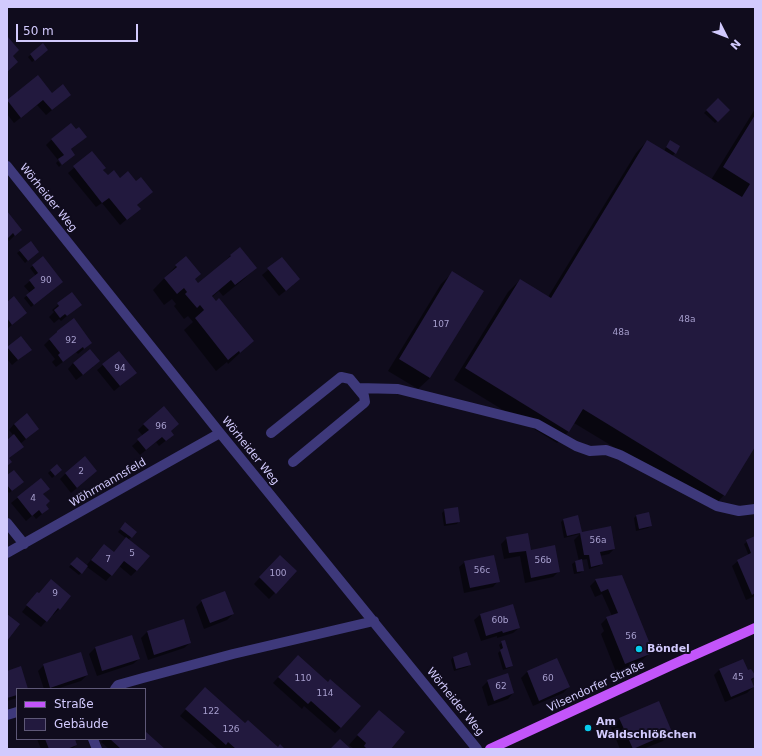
<!DOCTYPE html>
<meta charset="utf-8">
<style>
body{margin:0}
#map{position:relative;width:762px;height:756px;overflow:hidden;background:#100c1d;font-family:"DejaVu Sans",sans-serif}
canvas{display:block}
.frame{position:absolute;inset:0;border:8px solid #d2cafd;pointer-events:none}
.legend{position:absolute;left:16px;top:688px;width:130px;height:52px;box-sizing:border-box;background:#100c1d;border:1px solid #5e5877;margin:0;padding:5px 7px;list-style:none;font-size:12px;color:#d2cafd}
.legend li{display:flex;align-items:center;gap:8px;height:20px}
.legend b{width:20px;border:1px solid #5e5877}
.north{position:absolute;left:706px;top:16px;width:40px;height:40px;-webkit-text-stroke:3px #100c1d;paint-order:stroke;rotate:132deg;font-size:11px;font-weight:700;line-height:16px;text-align:center;color:#d2cafd}
.north::after{content:'';display:block;margin:auto;width:14px;height:18px;background:#d2cafd;clip-path:polygon(50% 0,100% 100%,50% 72%,0 100%)}
.scale{position:absolute;left:16px;top:24px;width:122px;height:18px;box-sizing:border-box;border:2px solid #d2cafd;border-top:0;padding-left:5px;font-size:12px;line-height:14px;white-space:nowrap;color:#d2cafd;-webkit-text-stroke:3px #100c1d;paint-order:stroke}
</style>
<div id="map">
<canvas width="762" height="756"></canvas>
<div class="frame"></div>
<ul class="legend">
<li><b style="height:5px;background:#c355fa"></b>Straße</li>
<li><b style="height:11px;background:#22193e"></b>Gebäude</li>
</ul>
<div class="north">N</div>
<div class="scale">50 m</div>
</div>
<script>
const ctx = document.querySelector('canvas').getContext('2d');
ctx.lineJoin = 'round';
function fillPath(path, color) { ctx.fillStyle = color; ctx.fill(path, 'evenodd'); }
const shape = rows => new Path2D(rows.map(r => 'M' + r).join(''));
function trace(path, color, width, dash) { ctx.strokeStyle = color; ctx.lineWidth = width; ctx.lineCap = dash ? 'butt' : 'round'; ctx.setLineDash(dash || []); ctx.stroke(path); }
function drawText(font, color, halo, rows, align = 'center') {
  ctx.font = font + ' "DejaVu Sans",sans-serif'; ctx.lineWidth = 4; ctx.setLineDash([]); ctx.textBaseline = 'middle'; ctx.strokeStyle = halo; ctx.fillStyle = color; for (const [text, x, y, turn = 0] of rows) {
    ctx.save(); ctx.translate(x, y); ctx.rotate((+turn || 0) * Math.PI / 180); ctx.textAlign = isNaN(turn) ? turn : align; if (halo) ctx.strokeText(text, 0, 0); ctx.fillText(text, 0, 0); ctx.restore();
  }
}
fillPath(shape([
 [43,44,44,52,32,62,28,57],
 [38,77,52,94,70,95,46,115,37,105,14,123,7,114,7,101],
 [718,99,728,110,715,123,704,113],
 [755,109,755,448,754,447,724,495,713,507,574,423,569,431,557,443,454,380,508,292,520,280,548,297,636,153,647,141,664,151,668,144,675,153,672,156,711,180],
 [52,139,80,142,70,150,74,155,58,160,46,145],
 [92,153,108,177,136,182,152,192,136,206,139,209,120,225,102,203,96,207,68,173],
 [58,161,61,165,59,167,56,163],
 [7,213,15,235,9,241,7,238],
 [20,251,35,254,25,263,17,253],
 [231,255,255,268,244,279,223,296,219,291,212,297,253,341,228,364,227,362,216,371,184,330,193,322,188,316,184,319,174,306,176,304,172,299,164,305,153,290,176,266,186,257,194,280,198,284,219,267],
 [43,258,37,302,31,307,24,298,30,293,24,286,36,276,30,268],
 [282,258,293,285,279,296,262,275],
 [452,273,483,291,430,378,418,389,388,371,441,284],
 [72,293,80,305,61,321,59,319,54,323,49,317,54,312,52,310],
 [7,303,26,313,7,329],
 [57,332,91,343,78,354,76,352,56,367,52,362,55,359,44,345],
 [21,337,30,350,12,365,7,359,7,349],
 [73,363,93,367,76,380,68,369],
 [103,365,136,373,114,391,97,370],
 [14,424,32,434,20,444,7,458,7,466,7,441,14,436,9,430],
 [144,424,170,431,173,435,159,446,156,442,140,455,132,446,143,436,138,430],
 [57,465,58,473,52,478,48,473],
 [66,473,90,477,71,493,60,479],
 [7,477,20,484,9,493,7,490],
 [41,479,45,505,48,509,36,519,33,515,26,521,11,503],
 [445,510,459,521,457,524,444,526,442,513],
 [636,516,651,526,648,528,636,531,634,518],
 [564,519,581,532,578,534,610,527,614,549,609,554,600,556,602,563,599,566,589,569,587,559,581,560,583,571,580,573,574,574,572,564,575,562,579,561,574,540,580,534,564,538,561,522],
 [123,526,136,532,128,540,137,570,131,576,119,566,106,581,87,567,79,575,69,567,77,558,86,566,98,551,114,553,127,539,118,532],
 [507,538,530,551,559,571,553,577,525,583,520,556,504,559,501,544],
 [754,538,755,596,746,600,732,566,738,561,749,556,744,544],
 [280,556,296,571,269,599,254,584],
 [465,562,498,581,493,587,464,593,459,567],
 [621,576,650,653,640,662,616,672,601,634,604,631,601,624,607,618,612,616,602,594,595,597,590,586,596,580],
 [51,580,70,596,59,609,53,615,52,614,41,627,22,612,32,599,38,594],
 [202,601,233,614,227,620,204,629,196,607],
 [512,605,519,628,513,633,497,638,497,636,481,641,474,620,480,615],
 [183,621,190,643,184,648,148,660,141,638,147,632],
 [132,637,139,659,133,664,97,676,89,654,95,648],
 [502,642,512,666,509,668,503,670,498,653,501,650,499,645],
 [453,657,470,665,467,667,454,671,451,660],
 [557,660,569,687,563,693,533,706,521,678,527,672],
 [292,662,327,683,341,727,335,733,304,706,302,709,273,683],
 [44,665,87,675,81,681,56,689,44,689,38,671],
 [720,669,747,672,755,677,751,681,753,687,747,693,725,702,714,675],
 [7,672,27,689,17,689,17,698,7,701],
 [488,681,513,693,508,699,488,706,482,687],
 [199,694,245,724,278,748,284,749,224,749,222,748,218,749,180,716],
 [620,719,671,732,663,741,643,749,620,749,611,727],
 [371,720,389,749,354,749,349,745],
 [145,733,163,749,109,749,101,742,104,739,145,739],
 [37,739,74,739,76,745,72,749,41,749]
]), '#0007');
fillPath(shape([
 [8,37,19,50,13,56,18,62,7,72,7,38],
 [43,43,48,50,35,61,30,54],
 [38,75,52,93,63,84,71,95,52,110,43,100,21,118,7,100],
 [718,98,730,110,718,122,706,110],
 [755,115,755,447,725,496,583,409,569,432,465,368,520,279,551,298,647,140,742,197,750,184,723,167],
 [71,123,76,129,79,127,87,137,71,149,75,155,62,165,58,159,64,155,51,139],
 [670,140,680,146,676,154,666,147],
 [92,151,106,168,103,170,108,175,114,170,120,178,128,171,136,181,141,177,153,192,137,205,141,209,127,220,109,198,102,203,73,166],
 [7,211,22,230,15,236,13,233,7,239],
 [31,241,39,252,28,261,19,250],
 [240,247,257,268,235,285,231,280,212,296,216,301,219,298,254,341,240,353,239,351,228,360,195,318,204,310,200,305,197,308,185,294,187,292,184,288,177,294,164,278,177,267,175,265,186,256,201,274,195,279,198,283,231,256,230,255],
 [43,256,63,282,34,305,26,295,35,288,29,280,38,273,32,265],
 [282,257,300,279,286,291,267,268],
 [452,271,484,291,430,378,399,359],
 [72,292,82,305,67,316,65,314,60,318,54,310,59,306,57,303],
 [14,296,27,313,12,325,7,318,7,302],
 [74,318,92,343,84,349,83,347,63,362,58,355,60,353,49,339,57,332,57,331],
 [21,336,32,350,18,360,7,347],
 [90,349,100,361,83,375,73,363],
 [119,351,137,373,120,386,102,364],
 [164,406,179,424,171,431,174,435,166,441,162,437,146,450,137,439,149,430,143,424],
 [27,413,39,429,26,439,14,424],
 [14,434,24,447,9,458,12,462,7,466,7,440],
 [85,456,97,471,77,488,65,473],
 [57,464,62,470,55,476,50,470],
 [14,470,24,482,12,491,7,485,7,475],
 [41,478,50,489,43,494,50,501,46,505,49,509,42,514,39,510,32,516,17,497],
 [458,507,460,522,446,524,444,509],
 [649,512,652,526,639,529,636,515],
 [578,515,582,532,611,526,615,549,600,552,603,564,591,567,589,555,584,555,580,533,567,536,563,519],
 [125,522,137,532,132,538,120,529],
 [528,533,531,550,555,545,560,572,531,578,526,551,509,553,506,537],
 [755,536,755,593,752,595,737,560,751,553,746,540],
 [126,537,150,556,137,571,124,561,112,576,91,560,104,544,114,552],
 [280,555,297,571,276,594,259,577],
 [494,555,500,582,470,588,464,561],
 [77,557,88,566,82,574,70,564],
 [582,559,584,571,577,572,575,561],
 [622,575,652,649,650,654,625,664,606,617,618,613,608,589,601,592,595,579],
 [51,579,71,596,60,610,58,608,47,622,26,605,37,592,39,593],
 [225,591,234,614,210,623,201,600],
 [513,604,520,628,503,633,502,631,486,636,480,614],
 [7,614,20,624,7,641],
 [184,619,191,643,154,655,147,631],
 [132,635,140,659,102,671,95,647],
 [505,640,513,666,506,668,500,650,503,648,501,641],
 [81,652,88,675,50,688,43,664],
 [467,652,471,665,456,669,453,657],
 [298,655,328,682,330,679,361,706,341,728,311,701,308,704,278,677],
 [557,658,570,687,539,701,527,671],
 [743,659,748,670,751,669,755,675,755,677,751,679,754,687,731,697,719,669],
 [21,666,28,689,17,689,17,695,7,698,7,671],
 [508,673,514,693,494,701,487,680],
 [205,687,245,723,248,720,278,747,280,744,285,749,236,749,228,742,226,745,185,709],
 [659,701,672,732,633,749,619,718],
 [379,710,405,732,391,749,367,749,364,746,366,743,357,735],
 [145,731,165,749,121,749,110,739,145,739],
 [45,739,75,739,77,745,67,749,49,749],
 [340,739,351,749,330,749]
]), '#22193e');
trace(shape([
 [7,166,220,433,477,749],
 [358,388,398,389,537,424,576,446,590,451,606,450,620,455,717,506,739,511,755,509],
 [271,433,341,377,350,379,364,396,365,402,363,404,293,462],
 [7,523,24,544],
 [7,553,220,433],
 [115,689,118,685,143,678,233,654,374,621],
 [7,715,17,712],
 [93,739,97,749]
]), '#3e397b', 10);
trace(shape([
 [490,749,674,664,755,628]
]), '#c355fa', 10);
for (const [x, y, r, color] of [
 [639,649,4,"#07cced"],
 [588,728,4,"#07cced"]
]) { const dot = new Path2D(); dot.arc(x, y, r, 0, 2 * Math.PI); ctx.fillStyle = color; ctx.fill(dot); trace(dot, '#100c1d', 1.5); }
drawText('9px', '#a69ecd', null, [
 ["90",46,281],
 ["48a",687,320],
 ["107",441,325],
 ["48a",621,333],
 ["92",71,341],
 ["94",120,369],
 ["96",161,427],
 ["2",81,472],
 ["4",33,499],
 ["56a",598,541],
 ["5",132,554],
 ["7",108,560],
 ["56b",543,561],
 ["56c",482,571],
 ["100",278,574],
 ["9",55,594],
 ["60b",500,621],
 ["56",631,637],
 ["45",738,678],
 ["110",303,679],
 ["60",548,679],
 ["62",501,687],
 ["114",325,694],
 ["122",211,712],
 ["126",231,730]
]);
drawText('11px', '#d2cafd', '#100c1d', [
 ["Wörheider Weg",48,198,51],
 ["Wörheider Weg",250,451,51],
 ["Wöhrmannsfeld",108,483,-30],
 ["Vilsendorfer Straße",596,687,-25],
 ["Wörheider Weg",455,702,51]
]);
drawText('bold 11px', '#d2cafd', '#100c1d', [
 ["Böndel",647,649],
 ["Am",596,722],
 ["Waldschlößchen",596,735]
], 'left');
</script>
